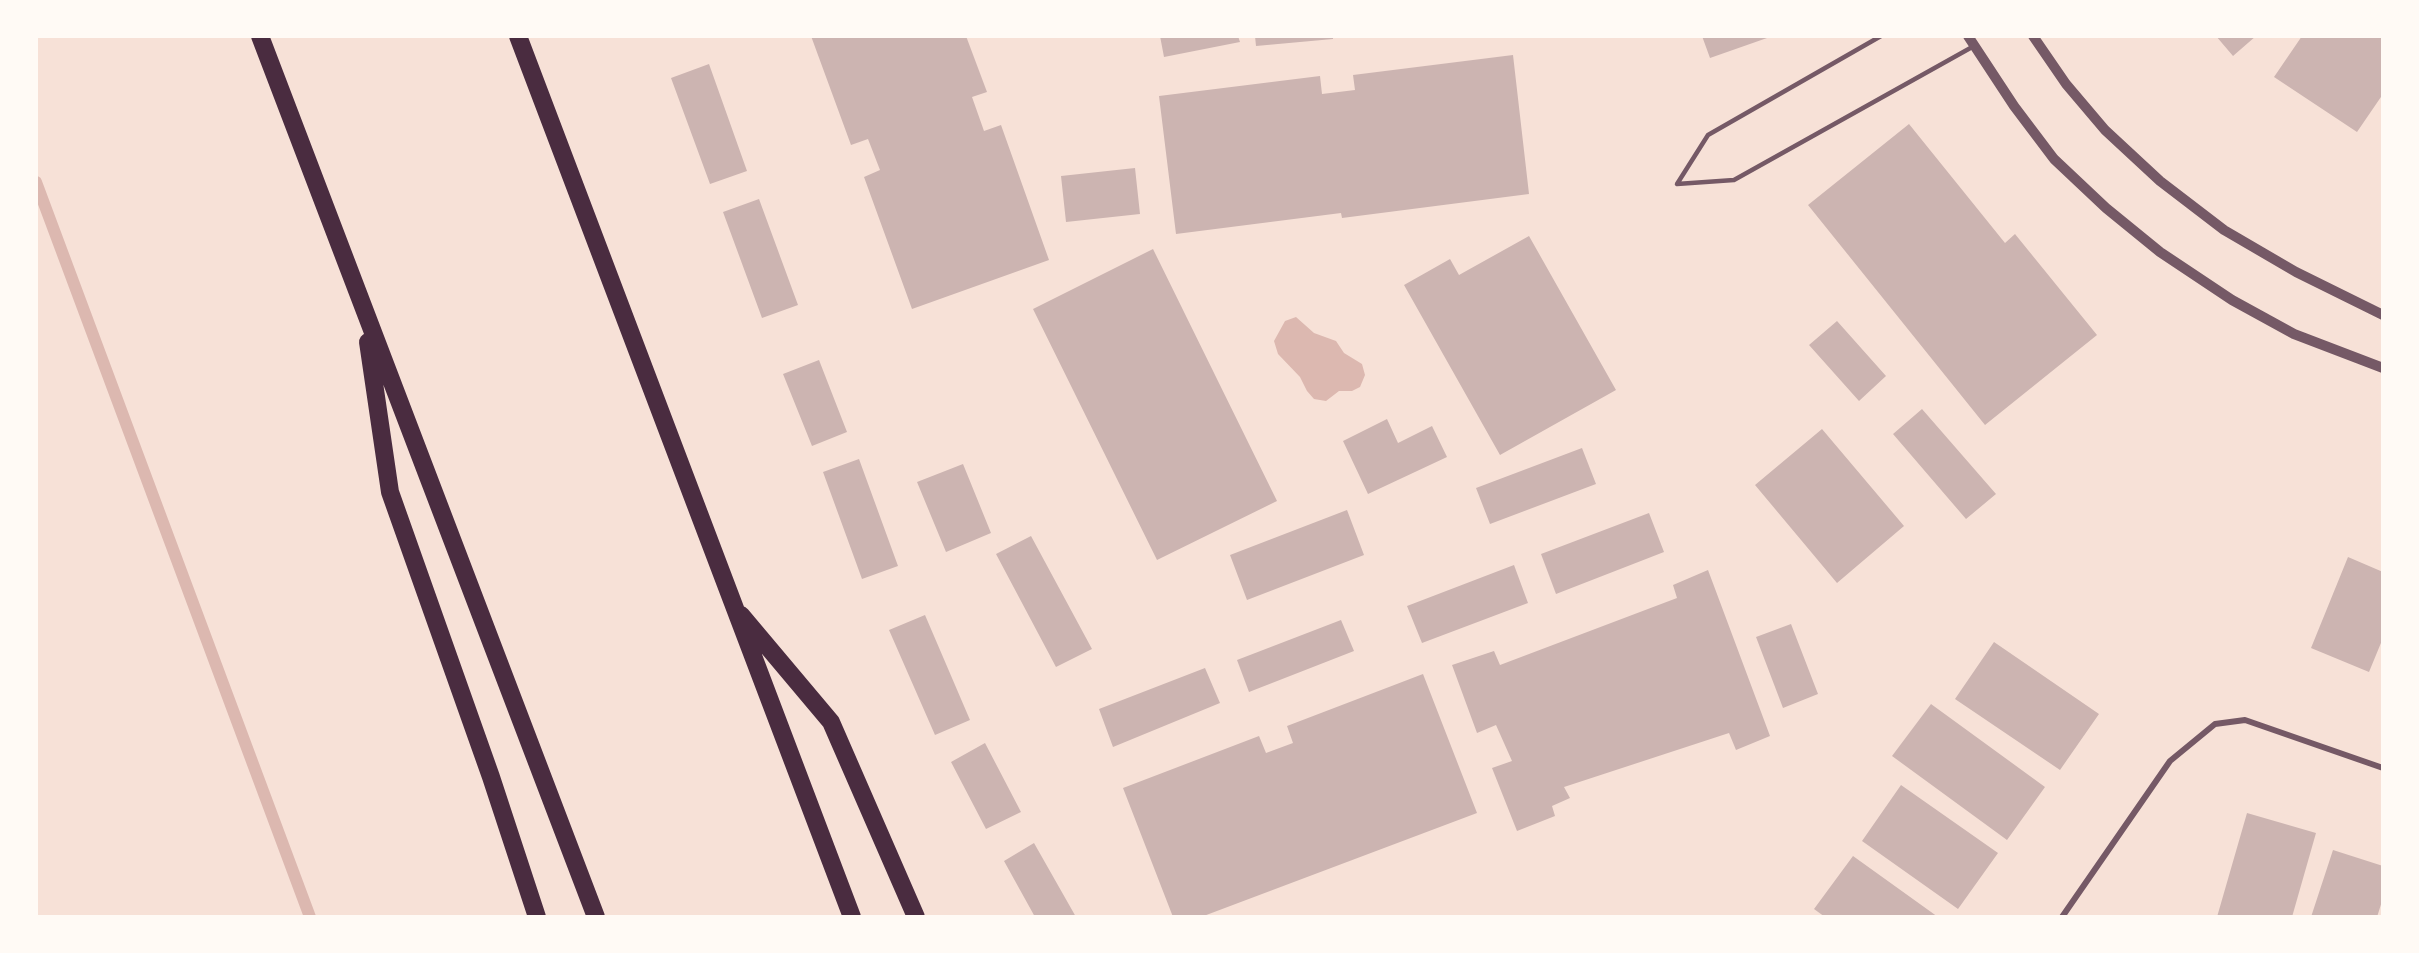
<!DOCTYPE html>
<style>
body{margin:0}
#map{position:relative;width:2419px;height:953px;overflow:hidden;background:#f7e1d7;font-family:"IBM Plex Sans",sans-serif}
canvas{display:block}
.frame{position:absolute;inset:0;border:38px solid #fffaf5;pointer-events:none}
</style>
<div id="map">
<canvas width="2419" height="953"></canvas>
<div class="frame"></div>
</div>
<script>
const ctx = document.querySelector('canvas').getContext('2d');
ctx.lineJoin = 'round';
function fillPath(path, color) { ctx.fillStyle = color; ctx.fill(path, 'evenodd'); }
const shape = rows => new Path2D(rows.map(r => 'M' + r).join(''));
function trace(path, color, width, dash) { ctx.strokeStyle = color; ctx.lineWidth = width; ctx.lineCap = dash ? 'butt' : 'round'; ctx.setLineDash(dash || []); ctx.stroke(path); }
fillPath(shape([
 [1296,317,1314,333,1336,341,1344,353,1362,364,1365,375,1360,387,1352,391,1339,391,1326,401,1314,399,1307,391,1300,377,1278,354,1274,341,1285,321]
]), '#dcb8b0');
trace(shape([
 [36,182,310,917]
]), '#dcb8b0', 12);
fillPath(shape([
 [811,36,966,36,987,92,972,97,984,131,1001,125,1049,260,912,309,864,177,880,170,868,139,851,145],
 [1160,36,1238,36,1240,42,1164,57],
 [1255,36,1333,36,1333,39,1256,46],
 [1702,36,1766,36,1767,38,1710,58],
 [2216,36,2256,36,2233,56],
 [2302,36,2383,36,2383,94,2357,132,2274,77],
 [1513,55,1529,194,1342,218,1341,213,1176,234,1159,96,1320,76,1322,94,1355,90,1353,75],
 [709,64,747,171,710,184,671,78],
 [1909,124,2005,243,2015,234,2097,335,1985,425,1808,205],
 [1135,168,1140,214,1066,222,1061,176],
 [759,199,798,305,762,318,723,212],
 [1529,236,1616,390,1500,455,1404,285,1450,259,1459,275],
 [1153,249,1277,501,1157,560,1033,309],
 [1837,321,1886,376,1859,401,1809,345],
 [819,360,847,432,812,446,783,374],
 [1922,409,1996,494,1966,519,1893,434],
 [1387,419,1398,443,1432,426,1447,457,1368,494,1343,441],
 [1822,429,1904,526,1837,583,1755,485],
 [1582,448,1596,484,1490,524,1476,488],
 [859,459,898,566,862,579,823,472],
 [963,464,991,533,946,552,917,482],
 [1347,510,1364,555,1247,600,1230,555],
 [1649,513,1664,552,1556,594,1541,554],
 [1031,536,1092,649,1056,667,996,554],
 [2348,557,2383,572,2383,638,2369,672,2311,648],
 [1514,565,1528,603,1422,643,1407,606],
 [1708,570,1770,736,1736,750,1729,733,1564,787,1570,798,1552,806,1555,816,1517,831,1492,768,1512,761,1496,725,1477,733,1452,665,1494,651,1500,665,1677,598,1673,585],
 [925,615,970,720,935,735,889,630],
 [1341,620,1354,651,1249,692,1237,660],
 [1791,624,1818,694,1783,708,1756,637],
 [1994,642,2099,714,2060,770,1955,699],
 [1205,668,1220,703,1113,747,1099,709],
 [1423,674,1477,813,1201,917,1173,917,1123,788,1259,736,1266,753,1293,743,1287,726],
 [1931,704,2045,787,2007,840,1892,756],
 [985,743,1021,812,986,829,951,762],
 [1901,785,1998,853,1958,909,1862,841],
 [2247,813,2316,833,2292,917,2217,917],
 [1034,843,1076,917,1035,917,1004,861],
 [2333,850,2383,866,2383,898,2377,917,2311,917],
 [1853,856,1938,917,1825,917,1814,909]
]), '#ccb4b1');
trace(shape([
 [1677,184,1734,180,1974,46],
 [1677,184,1708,135,1881,36]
]), '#755966', 4.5);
trace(shape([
 [2062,917,2170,761,2215,724,2245,720,2383,768]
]), '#755966', 6);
trace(shape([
 [1968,36,2014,106,2054,159,2106,208,2160,252,2232,300,2294,334,2383,368],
 [2033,36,2066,84,2105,130,2160,181,2224,230,2296,272,2383,315]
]), '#755966', 10);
trace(shape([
 [260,36,596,917],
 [518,36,852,917],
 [368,342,390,492,491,777,537,917],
 [741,615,831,722,916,917]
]), '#4a2c40', 18);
</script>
